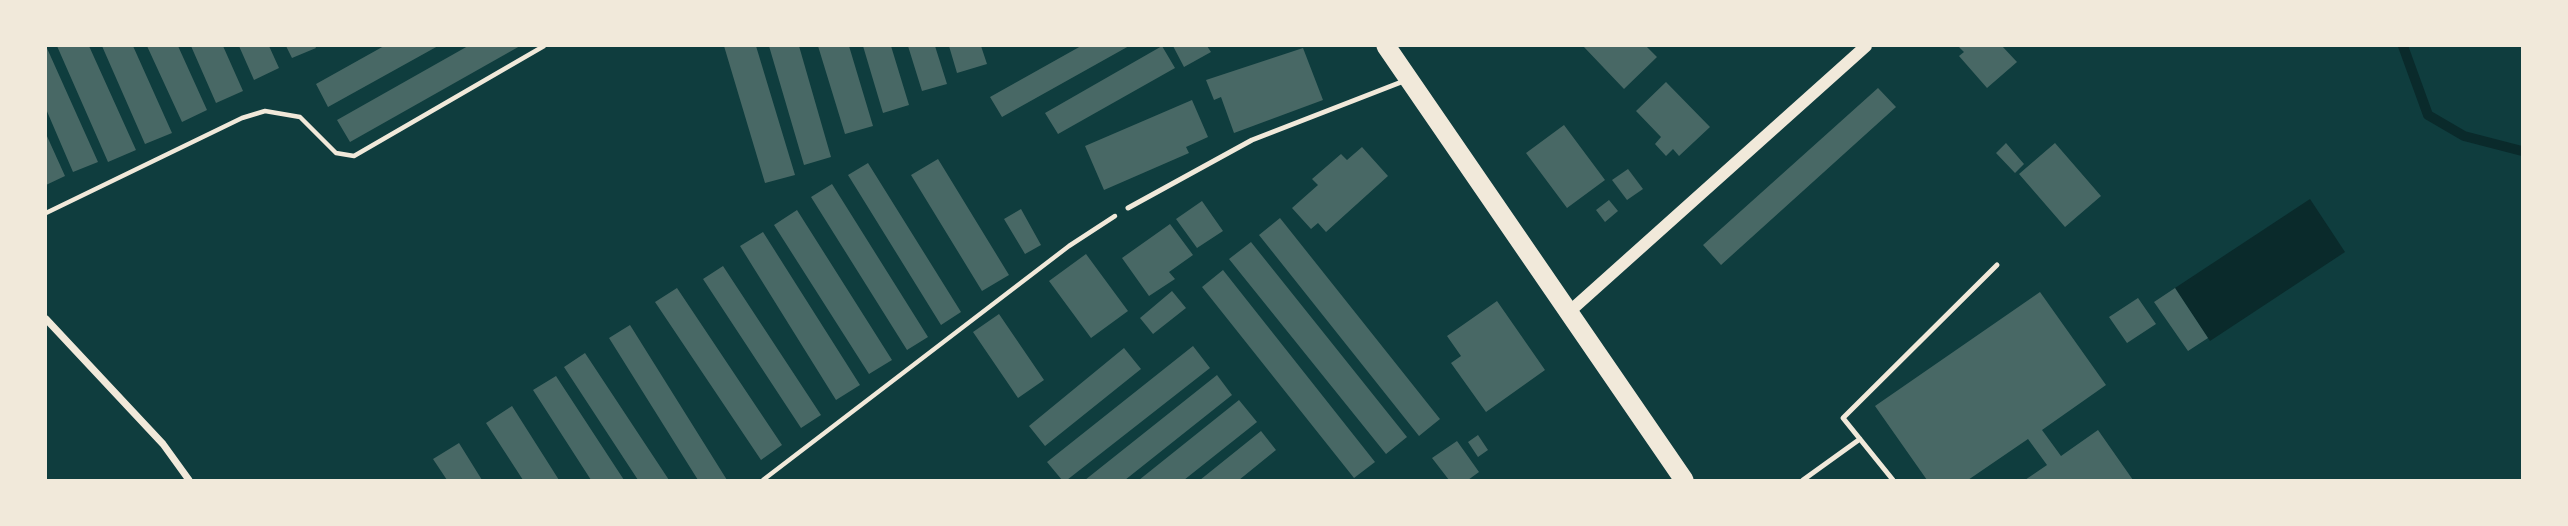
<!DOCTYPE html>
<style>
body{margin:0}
#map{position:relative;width:2568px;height:526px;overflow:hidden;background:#0f3d3e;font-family:"Source Sans 3",sans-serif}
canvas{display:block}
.frame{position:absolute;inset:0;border:47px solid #f1e9da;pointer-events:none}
</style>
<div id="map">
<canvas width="2568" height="526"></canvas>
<div class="frame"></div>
</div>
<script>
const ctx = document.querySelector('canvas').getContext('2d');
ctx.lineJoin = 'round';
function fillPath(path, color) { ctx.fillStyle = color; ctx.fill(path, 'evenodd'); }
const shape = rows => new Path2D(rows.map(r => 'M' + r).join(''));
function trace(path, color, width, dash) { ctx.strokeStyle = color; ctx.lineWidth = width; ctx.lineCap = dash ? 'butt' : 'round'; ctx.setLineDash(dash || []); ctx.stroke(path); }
fillPath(shape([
 [2310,199,2345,252,2210,341,2175,288]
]), '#0a2a2b');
trace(shape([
 [2403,46,2428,115,2464,136,2522,151]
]), '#0a2a2b', 10);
fillPath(shape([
 [46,46,98,162,73,172,46,109],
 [57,46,89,46,136,150,108,162],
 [102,46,133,46,172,133,145,144],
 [147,46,178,46,207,110,182,122],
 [191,46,223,46,243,91,216,103],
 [239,46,269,46,279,68,254,80],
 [286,46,315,46,316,48,292,58],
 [384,46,438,46,328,107,316,84],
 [468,46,520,46,350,142,337,120],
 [724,46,756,46,795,175,765,183],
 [769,46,799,46,831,157,804,165],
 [818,46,849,46,873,126,845,134],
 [863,46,891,46,909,105,883,113],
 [908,46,935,46,947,84,922,91],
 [949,46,981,46,987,64,957,73],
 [1081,46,1129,46,1002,117,990,97],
 [1162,46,1175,68,1058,134,1045,113],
 [1173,46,1207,46,1211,52,1184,67],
 [1583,46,1646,46,1657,57,1624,89],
 [1958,46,2002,46,2017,62,1987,88,1959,56,1964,52],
 [1303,48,1323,100,1234,133,1221,97,1214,100,1206,80],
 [1666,82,1710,127,1679,156,1673,149,1666,156,1655,144,1661,137,1636,111],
 [1878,88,1896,107,1721,265,1703,245],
 [1192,100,1208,137,1186,147,1189,153,1104,190,1085,146],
 [1564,125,1605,180,1567,208,1526,153],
 [46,134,65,176,46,185],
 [2006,143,2024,164,2015,173,1996,153],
 [2055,143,2101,196,2065,227,2019,174],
 [1362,147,1388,176,1326,232,1318,223,1311,229,1292,208,1318,185,1312,179,1341,154,1347,160],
 [938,159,1009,275,982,291,911,175],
 [868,163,961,312,941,325,848,175],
 [1628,169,1643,189,1627,200,1612,180],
 [832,184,928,337,907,350,811,197],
 [1609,200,1618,211,1605,222,1596,210],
 [1202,201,1223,231,1197,248,1176,219],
 [1021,209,1041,245,1025,254,1004,219],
 [797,210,892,360,869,374,774,225],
 [1280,218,1440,419,1419,436,1259,235],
 [1170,224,1193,255,1169,272,1175,279,1149,296,1122,258],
 [763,232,860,385,836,400,740,246],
 [1251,242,1407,437,1386,454,1229,259],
 [1086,254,1128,311,1091,338,1049,281],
 [723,266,821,415,801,428,703,279],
 [1223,270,1375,462,1354,478,1202,287],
 [677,288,782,445,761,460,655,302],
 [2175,288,2208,338,2188,351,2154,302],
 [1172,291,1186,308,1153,334,1140,318],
 [2040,292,2106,385,2042,430,2061,456,2098,430,2133,480,2025,480,2047,465,2028,439,1968,480,1927,480,1875,406],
 [2138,298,2156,324,2127,343,2109,317],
 [1497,301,1545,370,1486,412,1451,363,1461,356,1447,336],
 [999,314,1044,380,1018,398,973,332],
 [630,325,727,480,698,480,609,338],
 [1193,346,1210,368,1067,480,1062,480,1047,462],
 [1124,348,1141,369,1045,446,1029,426],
 [585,353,669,480,638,480,564,367],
 [1217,375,1232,395,1125,480,1085,480],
 [556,376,624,480,591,480,533,390],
 [1239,400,1257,422,1184,480,1139,480],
 [512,406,559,480,523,480,486,423],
 [1261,431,1276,450,1239,480,1200,480],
 [1478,435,1488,450,1478,457,1468,442],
 [1457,441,1479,472,1468,480,1449,480,1432,458],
 [459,443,482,480,447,480,433,459]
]), '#486865');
trace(shape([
 [46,213,242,118,265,111,300,117,336,153,354,156,544,46],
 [763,480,1069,246,1115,216]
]), '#f1e9da', 4.5);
trace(shape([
 [1128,208,1252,140,1404,81],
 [1803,480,1860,439],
 [1893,480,1843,418,1997,265]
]), '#f1e9da', 5);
trace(shape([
 [46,319,163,444,189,480]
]), '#f1e9da', 7);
trace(shape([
 [1569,312,1866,46]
]), '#f1e9da', 12);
trace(shape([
 [1386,46,1684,480]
]), '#f1e9da', 19);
</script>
